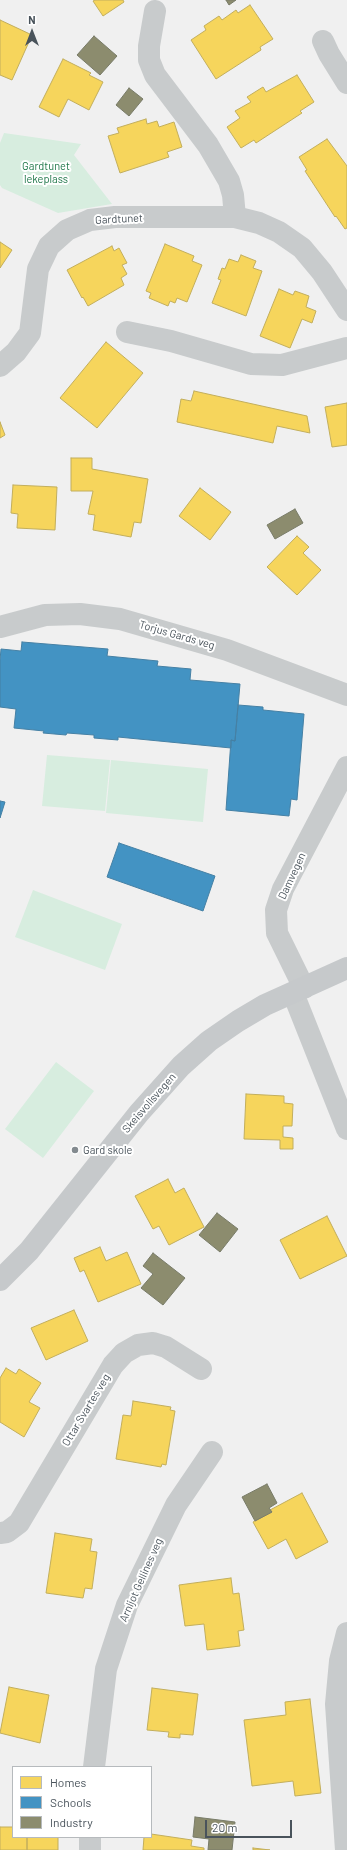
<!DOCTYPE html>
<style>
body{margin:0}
#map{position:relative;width:347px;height:1850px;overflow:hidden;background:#f0f0f0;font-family:Barlow,sans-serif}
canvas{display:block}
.legend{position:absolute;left:12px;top:1766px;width:140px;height:72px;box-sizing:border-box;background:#fff;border:1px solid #b6babd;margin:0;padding:5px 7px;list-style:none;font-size:12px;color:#49535b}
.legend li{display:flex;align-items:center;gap:8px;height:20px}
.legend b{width:20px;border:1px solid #b6babd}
.north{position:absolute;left:12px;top:12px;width:40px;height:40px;-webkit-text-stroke:3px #fff;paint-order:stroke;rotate:0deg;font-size:11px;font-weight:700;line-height:16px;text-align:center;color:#49535b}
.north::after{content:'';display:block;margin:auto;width:14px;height:18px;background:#49535b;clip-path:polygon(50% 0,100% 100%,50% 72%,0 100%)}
.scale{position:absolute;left:205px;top:1820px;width:87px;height:18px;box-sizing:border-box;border:2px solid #49535b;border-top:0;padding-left:5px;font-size:12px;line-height:14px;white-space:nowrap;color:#49535b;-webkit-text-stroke:3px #fff;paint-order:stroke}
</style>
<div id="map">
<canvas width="347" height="1850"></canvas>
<ul class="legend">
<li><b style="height:11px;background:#f6d55c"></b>Homes</li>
<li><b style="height:11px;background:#4393c3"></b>Schools</li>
<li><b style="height:11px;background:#8c8c6e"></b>Industry</li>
</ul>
<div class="north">N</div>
<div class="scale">20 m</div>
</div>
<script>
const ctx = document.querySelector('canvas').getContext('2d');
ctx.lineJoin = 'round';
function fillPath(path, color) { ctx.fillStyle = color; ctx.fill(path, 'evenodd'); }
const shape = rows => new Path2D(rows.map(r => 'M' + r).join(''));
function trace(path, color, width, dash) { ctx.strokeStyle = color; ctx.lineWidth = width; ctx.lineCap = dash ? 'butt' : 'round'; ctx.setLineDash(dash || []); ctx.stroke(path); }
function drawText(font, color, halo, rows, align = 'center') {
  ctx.font = font + ' Barlow,sans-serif'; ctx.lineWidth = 4; ctx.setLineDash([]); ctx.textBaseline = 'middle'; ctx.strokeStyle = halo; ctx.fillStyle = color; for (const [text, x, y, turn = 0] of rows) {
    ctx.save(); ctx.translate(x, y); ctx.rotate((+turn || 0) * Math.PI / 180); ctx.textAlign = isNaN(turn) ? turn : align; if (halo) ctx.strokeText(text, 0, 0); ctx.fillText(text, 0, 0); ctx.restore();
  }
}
fillPath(shape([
 [4,133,81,144,74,155,112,204,58,213,2,188,0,185,0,143],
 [47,755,110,760,105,811,42,806],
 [111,760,208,769,203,822,106,813],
 [33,890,122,924,105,970,15,937],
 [56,1062,94,1091,43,1158,5,1129]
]), '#d7eddf');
const homes = shape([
 [95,0,123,0,124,2,103,16,93,1,95,0],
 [250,5,273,39,260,47,261,50,216,79,191,40,206,30,204,26,219,16,222,20,236,10,238,13,250,5],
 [0,20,32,35,12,80,0,75,0,20],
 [63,59,91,73,89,75,103,82,89,110,68,99,59,117,39,107,63,59],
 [297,75,314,102,300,111,302,113,256,143,254,140,241,148,227,127,240,118,235,111,251,102,247,97,263,87,266,92,297,75],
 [146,119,147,124,157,121,159,127,174,122,182,147,167,152,169,157,120,173,108,136,119,133,117,128,146,119],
 [327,139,347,166,347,228,345,229,336,216,335,217,305,171,307,170,299,157,327,139],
 [0,242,12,250,0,268,0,242],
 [165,244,194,256,192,261,202,265,187,302,177,298,175,303,170,301,168,306,149,298,151,293,146,291,165,244],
 [112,246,114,251,119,248,127,263,122,265,127,274,121,278,124,285,88,306,83,297,82,298,67,270,112,246],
 [241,255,256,261,253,268,262,271,246,316,212,303,221,280,218,279,222,268,225,269,229,259,238,262,241,255],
 [279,289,293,295,295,291,309,296,306,307,316,311,312,323,302,319,290,348,260,336,279,289],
 [106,342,143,373,97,428,60,398,106,342],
 [194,391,307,416,310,433,277,426,273,443,177,422,181,399,191,401,194,391],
 [347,403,347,445,332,447,325,407,347,403],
 [0,422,5,435,0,438,0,422],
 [71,458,92,458,92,469,148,479,141,523,134,522,131,537,93,530,95,515,88,514,93,491,71,491,71,458],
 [13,485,57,487,55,530,17,528,18,514,11,513,13,485],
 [200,488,231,512,210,540,179,516,200,488],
 [297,536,309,547,303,553,321,570,297,595,267,567,297,536],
 [246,1094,284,1096,284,1103,293,1104,292,1126,283,1126,283,1137,293,1138,293,1149,280,1149,280,1140,244,1139,246,1094],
 [168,1179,175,1193,184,1188,204,1227,169,1245,159,1226,153,1229,135,1196,168,1179],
 [327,1216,347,1256,300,1279,280,1240,327,1216],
 [100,1247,106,1261,127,1252,141,1284,98,1302,84,1270,80,1272,74,1258,100,1247],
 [74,1310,88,1341,46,1360,31,1328,74,1310],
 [6,1368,16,1374,19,1369,41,1383,29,1402,40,1408,24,1437,0,1422,0,1378,6,1368],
 [133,1401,171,1407,170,1410,175,1411,166,1465,162,1464,161,1467,116,1459,123,1415,131,1416,133,1401],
 [302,1493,328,1542,296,1559,286,1539,268,1549,253,1522,272,1512,270,1510,302,1493],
 [55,1533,92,1539,90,1551,97,1552,92,1589,85,1588,83,1598,46,1593,55,1533],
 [231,1578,233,1594,239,1593,244,1630,238,1631,240,1646,207,1650,204,1624,185,1626,179,1585,231,1578],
 [9,1687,49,1695,40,1743,0,1733,9,1687],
 [152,1688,198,1694,193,1735,180,1734,180,1738,168,1737,169,1732,147,1730,152,1688],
 [310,1699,321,1793,295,1796,293,1781,252,1786,244,1720,286,1715,285,1702,310,1699],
 [0,1827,13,1827,13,1837,27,1837,27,1850,0,1850,0,1827],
 [151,1834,192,1840,191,1846,204,1848,204,1850,143,1850,144,1837,151,1837,151,1834],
 [27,1837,58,1837,58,1850,27,1850,27,1837],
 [253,1848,270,1850,253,1850,253,1848]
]);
fillPath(homes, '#f6d55c');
trace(homes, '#c2ae5c', 1);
const schools = shape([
 [22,642,108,649,107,656,158,661,157,666,191,669,190,680,240,684,235,741,231,740,231,748,118,737,118,740,94,738,94,735,67,733,66,735,43,733,44,731,14,728,16,709,0,707,0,660,1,649,21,651,22,642],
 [238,705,263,707,263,710,304,714,297,800,291,799,289,816,226,810,231,740,235,741,238,705],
 [0,801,5,802,0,818,0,801],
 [119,843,215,876,203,911,107,877,119,843]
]);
fillPath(schools, '#4393c3');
trace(schools, '#4580a4', 1);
const industry = shape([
 [226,0,236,0,229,5,226,0],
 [94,36,117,56,100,75,77,55,94,36],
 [129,88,143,99,129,116,116,105,129,88],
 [295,509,303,523,275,539,267,525,295,509],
 [217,1213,238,1229,220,1252,199,1235,217,1213],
 [153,1253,185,1278,163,1305,141,1288,153,1274,143,1266,153,1253],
 [267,1484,277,1503,269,1508,272,1512,255,1521,242,1497,267,1484],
 [195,1817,235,1822,232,1850,208,1850,209,1839,193,1837,195,1817]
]);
fillPath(industry, '#8c8c6e');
trace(industry, '#787b68', 1);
trace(shape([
 [155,11,149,46,149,60,155,75,208,145,229,181,233,195,235,217],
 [323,41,329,54,347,83],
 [127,332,171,341,251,364,282,365,347,348],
 [0,366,16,352,30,333,38,269,49,246,67,230,90,220,115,217,235,217,259,223,279,232,302,248,322,272,347,310],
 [0,627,45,615,80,614,120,619,227,650,347,695],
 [304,988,277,933,276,910,283,889,347,767],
 [293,993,347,1129],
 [0,1533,7,1532,19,1523,113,1365,124,1353,138,1345,153,1343,166,1347,201,1369],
 [94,1767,106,1669,127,1605,176,1505,212,1452],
 [90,1837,90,1850],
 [346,1850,336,1704,340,1661,347,1633]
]), '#c8cbcc', 22);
trace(shape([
 [0,1280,29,1251,139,1113,181,1066,209,1041,238,1021,265,1005,347,968]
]), '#c6c9cb', 22);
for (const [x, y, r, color] of [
 [75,1150,4,"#838a8f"]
]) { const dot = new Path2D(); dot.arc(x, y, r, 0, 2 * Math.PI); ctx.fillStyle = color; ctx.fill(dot); trace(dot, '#fff', 1.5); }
drawText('11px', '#1f7749', '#fff', [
 ["Gardtunet",46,166],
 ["lekeplass",46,179]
]);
drawText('11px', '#49535b', '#fff', [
 ["Gardtunet",119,219,-3],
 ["Torjus Gards veg",177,635,16],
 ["Damvegen",292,876,-65],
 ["Skeisvollsvegen",149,1103,-49],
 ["Ottar Svartes veg",86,1410,-59],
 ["Arnljot Gellines veg",141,1580,-66]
]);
drawText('11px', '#49535b', '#fff', [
 ["Gard skole",83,1150]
], 'left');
</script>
